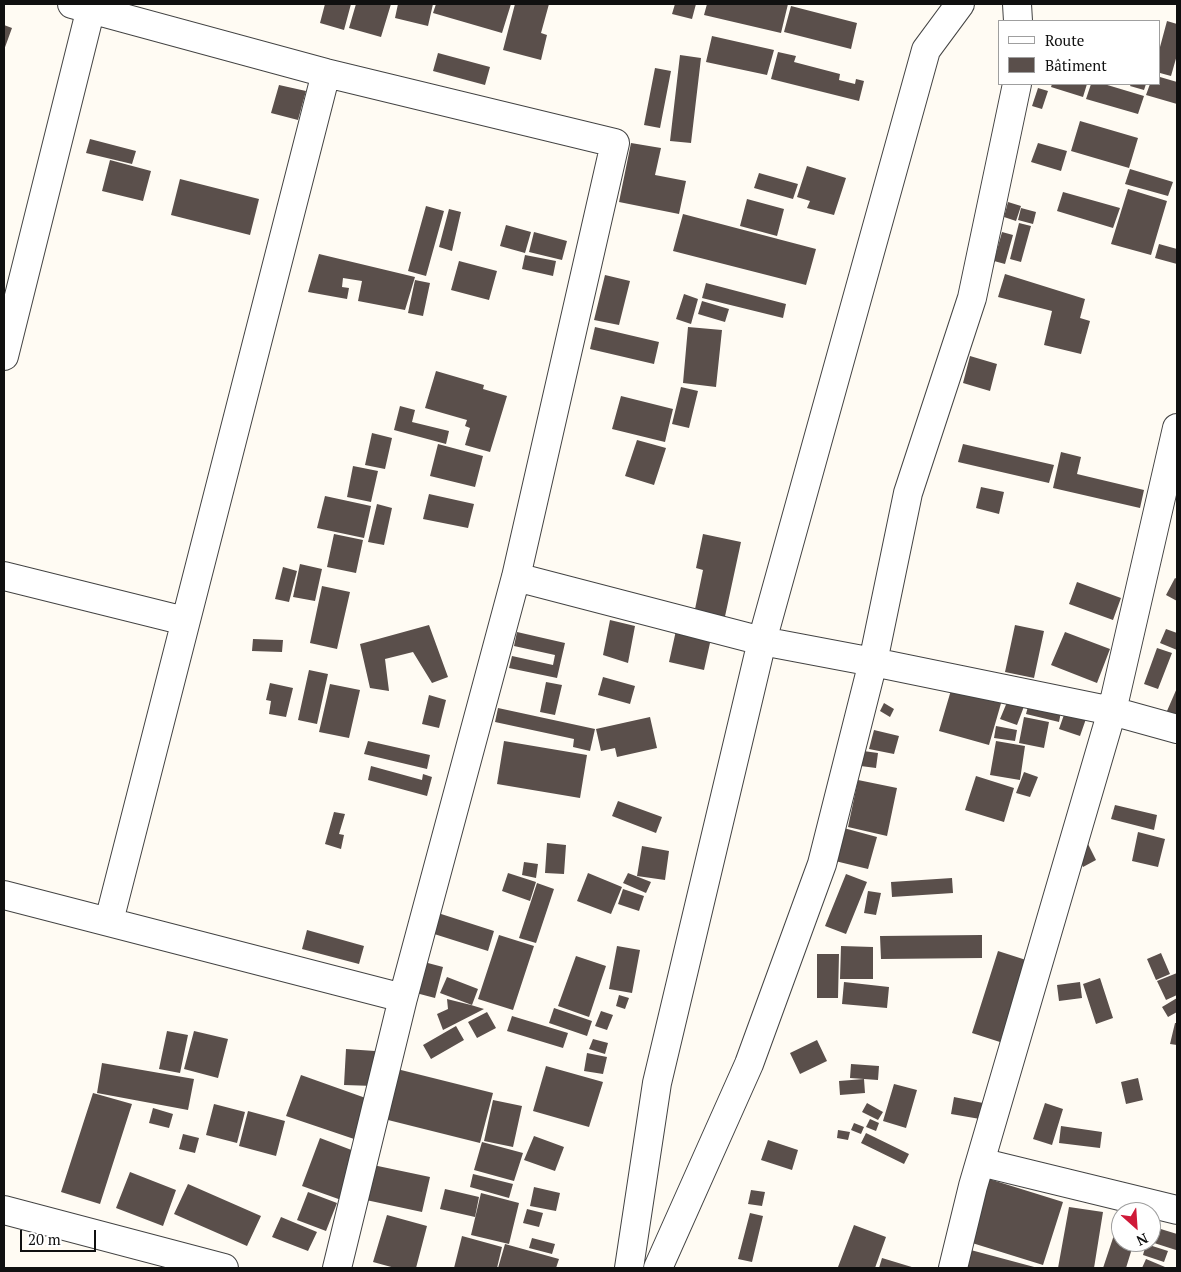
<!DOCTYPE html>
<meta charset="utf-8">
<style>
body{margin:0}
#map{position:relative;width:1181px;height:1272px;overflow:hidden;background:#fffbf3;font-family:"PT Serif",serif}
canvas{display:block}
.frame{position:absolute;inset:0;border:5px solid #101010;pointer-events:none}
.legend{position:absolute;left:998px;top:20px;width:162px;height:65px;box-sizing:border-box;background:#fff;border:1px solid #9f9f9f;margin:0;padding:6px 9px;list-style:none;font-size:15px;color:#101010}
.legend li{display:flex;align-items:center;gap:10px;height:25px}
.legend b{width:25px;border:1px solid #9f9f9f}
.north{position:absolute;left:1111px;top:1202px;width:50px;height:50px;box-sizing:border-box;background:#fff;border:1px solid #9f9f9f;border-radius:50%;rotate:154deg;font-size:14px;font-weight:700;line-height:20px;text-align:center;color:#101010}
.north::after{content:'';display:block;margin:auto;width:18px;height:22px;background:#cf1938;clip-path:polygon(50% 0,100% 100%,50% 72%,0 100%)}
.scale{position:absolute;left:20px;top:1230px;width:76px;height:22px;box-sizing:border-box;border:2px solid #101010;border-top:0;padding-left:6px;font-size:15px;line-height:18px;white-space:nowrap;color:#101010;-webkit-text-stroke:4px #fff;paint-order:stroke}
</style>
<div id="map">
<canvas width="1181" height="1272"></canvas>
<div class="frame"></div>
<ul class="legend">
<li><b style="height:6px;background:#fff"></b>Route</li>
<li><b style="height:14px;background:#5a4f4b"></b>Bâtiment</li>
</ul>
<div class="north">N</div>
<div class="scale">20 m</div>
</div>
<script>
const ctx = document.querySelector('canvas').getContext('2d');
ctx.lineJoin = 'round';
function fillPath(path, color) { ctx.fillStyle = color; ctx.fill(path, 'evenodd'); }
const shape = rows => new Path2D(rows.map(r => 'M' + r).join(''));
function trace(path, color, width, dash) { ctx.strokeStyle = color; ctx.lineWidth = width; ctx.lineCap = dash ? 'butt' : 'round'; ctx.setLineDash(dash || []); ctx.stroke(path); }
fillPath(shape([
 [325,4,351,4,344,30,320,23],
 [356,4,391,4,381,37,349,28],
 [398,4,433,4,428,26,395,18],
 [436,4,511,4,502,33,433,13],
 [515,4,549,4,541,33,547,35,541,60,503,50],
 [675,4,696,4,692,19,672,14],
 [707,4,788,4,781,33,704,15],
 [791,6,857,23,851,49,784,32],
 [1167,21,1177,24,1177,55,1171,76,1160,73,1160,47],
 [4,25,12,28,4,50],
 [712,36,774,50,767,75,706,62],
 [778,52,796,56,794,62,840,74,839,80,855,84,856,79,864,81,859,101,771,79],
 [438,53,490,67,485,85,433,71],
 [680,55,701,58,691,143,670,141],
 [655,68,671,71,660,128,644,125],
 [1160,77,1177,82,1177,104,1146,95,1150,84,1160,84],
 [1052,84,1087,84,1083,97,1051,87],
 [1091,84,1104,84,1144,96,1138,114,1086,99],
 [1131,84,1146,84,1144,90,1130,86],
 [279,85,306,91,298,120,271,113],
 [1038,88,1048,91,1042,109,1032,106],
 [1080,121,1138,138,1129,168,1071,151],
 [90,139,136,151,132,164,86,153],
 [631,143,661,148,655,175,686,181,679,214,619,202],
 [1038,143,1067,151,1061,171,1031,162],
 [110,160,151,171,143,201,102,191],
 [807,166,846,178,834,215,807,208,810,201,797,197],
 [1130,169,1173,182,1168,196,1125,184],
 [759,173,798,184,793,199,754,188],
 [180,179,259,199,250,235,171,215],
 [1128,189,1167,201,1151,255,1111,244],
 [1063,192,1120,208,1113,228,1057,211],
 [747,199,784,209,777,236,740,226],
 [1008,202,1021,206,1016,221,1004,217],
 [426,206,444,211,426,276,408,271],
 [1021,208,1036,212,1033,224,1018,220],
 [449,209,461,212,452,251,439,247],
 [683,214,816,249,806,285,673,251],
 [1019,223,1031,226,1021,262,1010,259],
 [506,225,531,232,525,253,500,246],
 [534,232,567,241,562,260,529,252],
 [1002,232,1013,235,1005,264,994,261],
 [1159,244,1177,249,1177,264,1155,258],
 [319,254,415,277,405,310,358,301,362,281,343,278,342,287,349,288,347,299,308,292],
 [525,255,556,261,553,276,522,269],
 [459,261,497,271,489,300,451,290],
 [1005,274,1085,299,1080,318,1090,321,1081,354,1044,345,1052,311,998,297],
 [605,275,630,281,619,325,594,320],
 [415,280,430,283,423,316,408,313],
 [706,283,786,304,783,318,702,298],
 [684,294,698,299,691,324,676,319],
 [702,301,729,309,725,322,698,314],
 [595,327,659,342,654,364,590,349],
 [688,327,722,330,716,387,683,383],
 [970,356,997,364,990,391,963,383],
 [436,371,484,385,483,389,507,396,490,452,465,445,470,428,465,426,467,420,425,408],
 [681,387,698,391,689,428,672,424],
 [621,396,673,409,665,442,612,429],
 [400,406,415,410,412,422,449,431,446,444,394,430],
 [372,433,392,438,385,469,365,465],
 [637,440,666,448,654,485,625,476],
 [438,444,483,456,475,487,430,476],
 [963,444,1054,465,1049,483,958,462],
 [1061,452,1081,457,1077,474,1144,490,1140,508,1053,488],
 [353,466,378,471,371,502,347,497],
 [981,487,1004,492,999,514,976,508],
 [429,494,474,504,468,528,423,519],
 [325,496,371,506,364,538,317,528],
 [377,504,392,508,384,545,368,542],
 [334,534,363,540,356,573,327,567],
 [703,534,741,542,724,621,694,614,703,570,696,568],
 [300,564,322,569,315,601,293,597],
 [283,567,297,571,289,602,275,599],
 [1175,578,1177,579,1177,601,1166,595],
 [1077,582,1121,598,1113,620,1069,604],
 [322,586,350,592,337,649,310,643],
 [610,620,635,626,628,663,603,655],
 [429,625,448,677,432,683,413,652,385,659,389,691,370,688,360,644],
 [1015,625,1044,631,1034,678,1005,672],
 [677,626,712,634,704,670,669,662],
 [1166,629,1177,633,1177,650,1160,643],
 [517,632,565,643,557,678,509,668,512,656,553,665,555,655,514,646],
 [1065,632,1110,649,1097,683,1051,665],
 [253,639,283,640,282,652,252,651],
 [1157,648,1172,653,1158,689,1144,684],
 [309,670,328,674,317,724,298,720],
 [603,677,635,686,630,704,598,695],
 [954,680,1004,693,989,745,939,731],
 [546,682,562,685,555,715,540,712],
 [270,683,293,688,286,717,269,714,271,701,266,700],
 [330,684,360,690,349,738,319,732],
 [1177,688,1177,716,1167,711],
 [429,695,446,700,439,728,422,724],
 [1010,695,1026,701,1017,725,1000,719],
 [1030,699,1062,707,1059,722,1026,714],
 [884,703,894,709,890,717,880,711],
 [498,708,595,729,590,751,573,747,574,739,495,722],
 [1066,709,1087,716,1080,736,1059,729],
 [650,717,657,748,617,757,615,748,601,751,596,729],
 [1024,717,1049,722,1044,748,1019,743],
 [996,726,1017,730,1015,741,994,738],
 [874,730,899,736,894,754,869,749],
 [368,741,430,755,427,769,364,754],
 [504,741,587,755,580,798,497,784],
 [996,741,1025,746,1020,780,990,775],
 [856,750,878,753,876,768,853,765],
 [371,766,422,780,423,774,432,777,427,796,368,780],
 [1024,772,1038,777,1030,797,1016,793],
 [976,776,1014,788,1004,822,965,810],
 [858,780,897,788,887,836,848,827],
 [618,801,662,817,656,833,612,816],
 [1115,805,1157,815,1154,830,1111,819],
 [334,812,345,814,339,834,344,835,341,849,325,844],
 [840,827,877,837,868,869,831,860],
 [1138,832,1165,839,1158,867,1132,861],
 [1087,842,1096,860,1083,867,1074,849],
 [547,843,566,845,564,874,545,873],
 [642,846,669,851,665,880,637,876],
 [524,862,538,864,536,878,522,875],
 [508,873,536,882,530,901,502,891],
 [588,873,622,887,611,914,577,901],
 [628,873,651,882,646,893,623,883],
 [846,874,867,882,846,934,825,926],
 [952,878,953,893,892,897,891,882],
 [537,883,554,889,536,943,519,938],
 [623,889,644,896,639,911,618,904],
 [868,891,881,893,876,915,864,913],
 [438,913,494,931,488,951,431,933],
 [307,930,364,946,359,964,302,949],
 [499,935,534,946,513,1010,478,999],
 [982,935,982,958,881,959,880,936],
 [617,946,640,950,632,993,609,989],
 [841,946,873,947,873,979,840,979],
 [998,951,1026,960,1000,1042,972,1033],
 [1161,953,1170,974,1156,980,1147,959],
 [817,954,839,954,838,998,817,998],
 [576,956,606,966,589,1017,558,1006],
 [424,962,443,967,435,998,416,993],
 [1177,973,1177,995,1166,1000,1157,981],
 [447,977,478,989,472,1005,440,993],
 [1100,978,1113,1018,1096,1024,1083,984],
 [844,982,889,987,887,1008,842,1004],
 [1080,982,1082,998,1059,1001,1057,985],
 [619,995,629,998,625,1009,616,1006],
 [1177,998,1177,1012,1168,1017,1162,1007],
 [447,999,471,1005,484,1009,443,1030,437,1014,448,1009],
 [554,1008,592,1021,587,1036,549,1023],
 [601,1011,613,1015,607,1030,595,1026],
 [487,1012,496,1028,477,1038,468,1022],
 [512,1016,568,1033,563,1048,507,1031],
 [1175,1023,1177,1023,1177,1045,1170,1044],
 [456,1026,464,1040,431,1059,423,1045],
 [167,1031,188,1035,180,1073,159,1069],
 [194,1031,228,1039,218,1078,184,1069],
 [593,1039,608,1043,605,1054,589,1049],
 [817,1040,827,1061,800,1074,790,1053],
 [346,1049,375,1051,374,1086,344,1085],
 [587,1053,607,1057,603,1074,584,1071],
 [102,1063,194,1079,188,1110,97,1093],
 [851,1064,879,1066,878,1080,850,1078],
 [546,1066,603,1082,589,1127,533,1111],
 [397,1069,493,1093,480,1143,384,1119],
 [301,1075,374,1101,360,1141,286,1116],
 [1138,1078,1143,1100,1126,1104,1121,1082],
 [864,1079,865,1093,840,1095,839,1081],
 [894,1084,917,1090,906,1128,883,1121],
 [93,1093,132,1104,100,1204,61,1192],
 [954,1097,983,1103,980,1119,951,1114],
 [493,1100,522,1106,513,1147,484,1141],
 [867,1103,883,1112,878,1120,862,1112],
 [1045,1103,1063,1109,1052,1145,1033,1139],
 [214,1104,245,1112,237,1143,206,1135],
 [153,1108,173,1114,169,1128,149,1123],
 [248,1111,285,1121,276,1156,239,1146],
 [870,1119,879,1123,876,1131,866,1127],
 [854,1123,864,1127,861,1134,851,1130],
 [1061,1126,1102,1132,1100,1148,1059,1143],
 [838,1130,850,1132,848,1140,837,1138],
 [866,1133,909,1154,904,1164,861,1143],
 [183,1134,199,1138,195,1153,179,1149],
 [534,1136,564,1147,555,1171,524,1160],
 [320,1138,362,1154,344,1201,302,1186],
 [768,1140,798,1150,792,1170,761,1160],
 [482,1142,523,1153,514,1181,474,1170],
 [373,1165,430,1177,422,1212,366,1200],
 [130,1172,176,1190,163,1226,116,1208],
 [473,1174,513,1184,509,1198,470,1187],
 [989,1179,1063,1202,1043,1265,969,1242],
 [188,1184,261,1216,247,1246,174,1214],
 [534,1187,560,1193,556,1211,530,1206],
 [445,1189,479,1197,475,1217,440,1209],
 [751,1190,765,1192,762,1206,748,1204],
 [308,1192,337,1203,326,1231,297,1220],
 [481,1193,519,1203,509,1244,471,1235],
 [1069,1207,1103,1212,1094,1268,1058,1268],
 [527,1209,543,1213,539,1227,523,1223],
 [750,1213,763,1216,752,1262,738,1259],
 [387,1215,427,1226,416,1268,395,1268,373,1262],
 [281,1217,317,1232,308,1251,272,1237],
 [854,1225,886,1237,875,1268,843,1268,838,1267],
 [1151,1226,1177,1234,1176,1250,1151,1242],
 [1115,1232,1121,1234,1121,1242,1134,1242,1126,1268,1103,1268],
 [462,1236,502,1247,497,1268,454,1268],
 [532,1238,555,1244,552,1254,529,1248],
 [505,1244,559,1259,556,1268,498,1268],
 [1146,1244,1168,1251,1164,1262,1143,1255],
 [967,1249,1038,1268,962,1268],
 [882,1258,915,1268,879,1268],
 [1146,1259,1165,1267,1165,1268,1142,1268]
]), '#5a4f4b');
const minor = shape([
 [72,4,326,73,615,143,516,577,403,998,337,1268],
 [1017,4,1018,21],
 [4,356,92,4],
 [4,576,185,621],
 [516,577,762,641,873,662,1112,711,1177,729],
 [4,895,403,998],
 [109,921,326,73],
 [980,1162,1177,1210],
 [4,1210,224,1268],
 [629,1268,657,1083,762,641,926,50,960,4],
 [658,1268,749,1064,822,864,873,662,908,493,972,298,1017,84],
 [953,1268,973,1186,1112,711,1177,428]
]);
trace(minor, '#434343', 30);
trace(minor, '#fff', 28);
</script>
